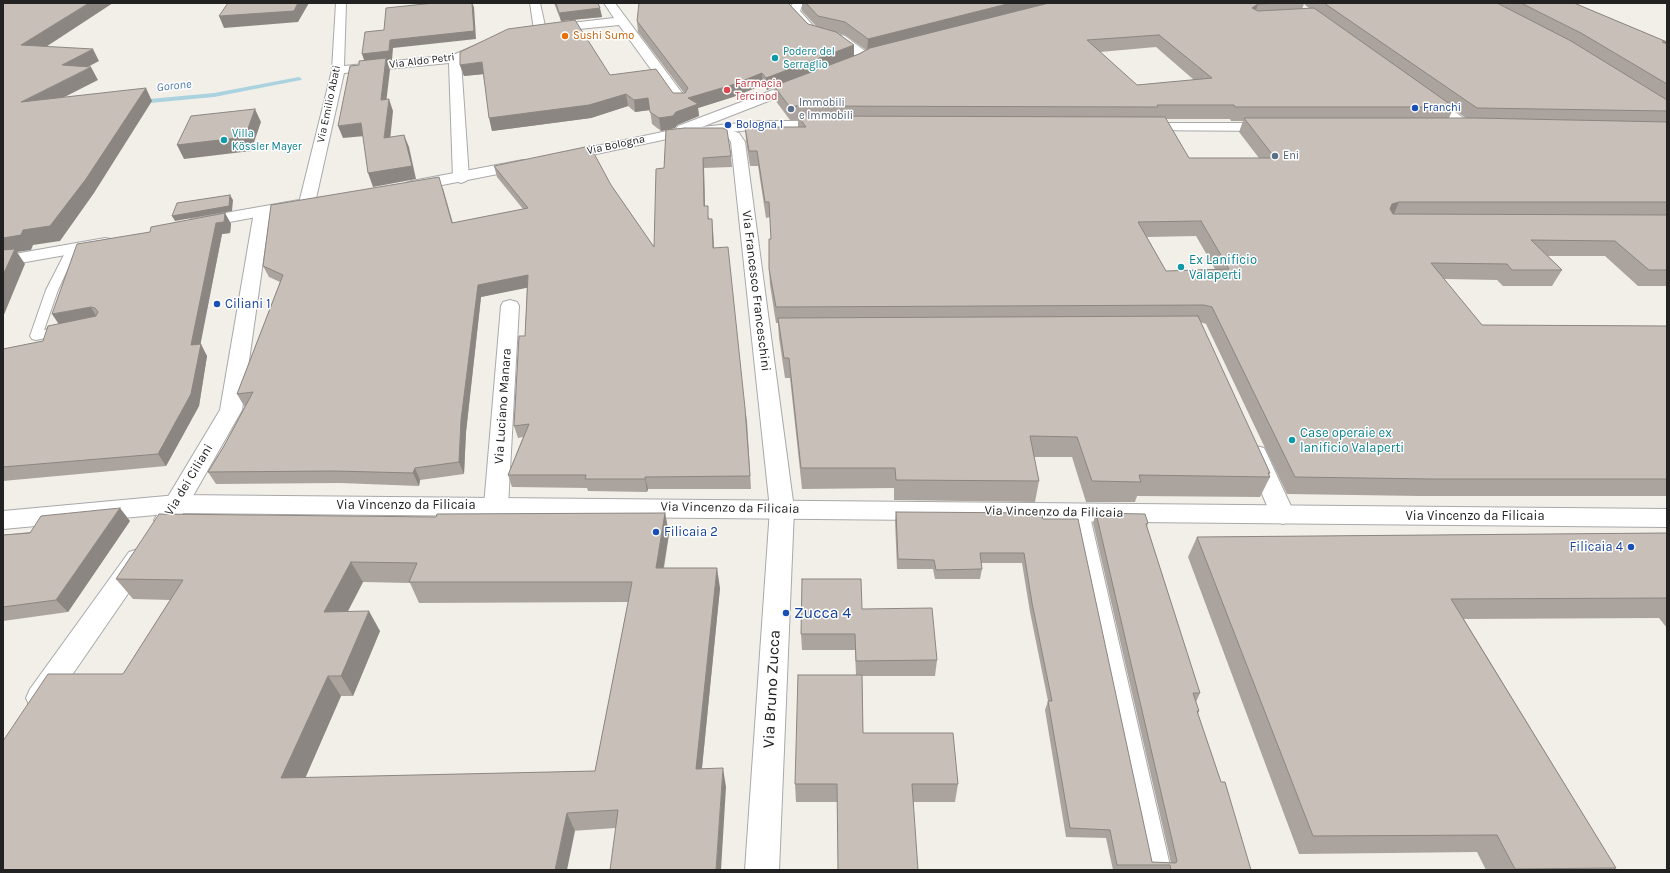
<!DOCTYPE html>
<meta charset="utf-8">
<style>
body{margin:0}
#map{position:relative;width:1670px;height:873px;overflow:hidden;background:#f2efe9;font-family:Karla,sans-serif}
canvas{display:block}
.frame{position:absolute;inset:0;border:4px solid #222;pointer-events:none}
</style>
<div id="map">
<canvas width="1670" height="873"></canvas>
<div class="frame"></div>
</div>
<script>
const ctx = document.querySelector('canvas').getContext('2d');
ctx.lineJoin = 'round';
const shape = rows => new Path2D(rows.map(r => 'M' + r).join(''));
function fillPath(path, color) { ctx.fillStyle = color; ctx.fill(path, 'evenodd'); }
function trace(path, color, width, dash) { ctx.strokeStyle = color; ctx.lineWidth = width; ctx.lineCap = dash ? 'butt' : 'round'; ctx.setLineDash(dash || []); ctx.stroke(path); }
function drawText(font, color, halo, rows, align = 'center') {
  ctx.font = font + ' Karla,sans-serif'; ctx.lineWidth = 3; ctx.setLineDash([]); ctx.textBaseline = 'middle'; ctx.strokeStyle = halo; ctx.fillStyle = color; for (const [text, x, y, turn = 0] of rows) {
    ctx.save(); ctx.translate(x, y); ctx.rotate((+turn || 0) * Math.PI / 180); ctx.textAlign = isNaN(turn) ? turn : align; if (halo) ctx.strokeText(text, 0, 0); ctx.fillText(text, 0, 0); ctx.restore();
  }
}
fillPath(shape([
 [299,77,302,79,301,80,214,97,139,104,136,102,139,100,214,93,299,77]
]), '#aad3df');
const service = shape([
 [72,246,77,249,58,290,44,330,63,326,67,327,69,330,67,333,63,334,36,340,32,339,30,336,46,290,67,249,72,246],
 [1081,506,1086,508,1089,512,1171,870,1149,870,1073,512,1076,508,1081,506]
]);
const minor = shape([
 [336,3,346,3,344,66,453,55,483,42,491,42,493,45,491,48,461,61,469,178,466,181,461,183,456,181,453,178,449,63,344,73,315,203,313,206,307,208,301,206,299,203,332,70,336,3],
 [530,3,540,3,545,26,614,18,604,3,615,3,688,101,686,104,676,104,619,25,549,32,545,31,540,34,536,32,534,30,530,3],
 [793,3,803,3,800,11,817,30,845,36,869,54,871,57,869,60,861,60,837,42,809,34,788,11,793,3],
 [802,79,807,80,809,83,807,86,694,130,725,129,739,133,745,142,794,509,779,870,745,870,770,509,731,142,729,139,724,137,698,137,693,136,691,133,693,130,683,133,678,132,676,129,678,126,802,79],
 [262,207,268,209,270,212,242,410,185,510,175,526,166,529,157,526,154,520,220,410,254,212,256,209,262,207],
 [510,300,517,302,519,306,508,506,504,512,496,515,488,512,484,506,501,306,503,302,510,300],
 [1256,446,1264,448,1267,454,1295,515,1291,521,1283,524,1275,521,1271,515,1245,454,1248,448,1256,446],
 [138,549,147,552,151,559,147,566,50,707,40,711,30,707,26,698,30,689,129,552,138,549]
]);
const tertiary = shape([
 [1426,94,1431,95,1472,124,1474,127,1472,130,1467,131,1462,130,1421,101,1419,98,1421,95,1426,94],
 [760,121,828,121,833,122,835,125,833,128,828,129,760,129,672,138,563,161,558,160,556,157,558,154,563,153,672,130,760,121],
 [1140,123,1270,123,1275,124,1277,127,1275,130,1270,131,1135,130,1133,127,1135,124,1140,123],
 [523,160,528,162,531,165,528,168,412,191,406,189,404,186,406,183,412,181,523,160],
 [299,200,305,202,307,205,305,208,197,228,191,227,189,223,191,219,197,218,299,200],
 [105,238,111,239,114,243,111,247,3,266,3,256,105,238],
 [177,495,1667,509,1667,527,177,513,3,529,3,511,177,495]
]);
trace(service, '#a9a9a9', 2);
trace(minor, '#a9a9a9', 2);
trace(tertiary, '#a9a9a9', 2);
fillPath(service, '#fff');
fillPath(minor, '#fff');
fillPath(tertiary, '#fff');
fillPath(shape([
 [554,3,598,3,602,17,561,21],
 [802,3,1574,3,1667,42,1666,44,1667,44,1667,286,1638,286,1605,256,1548,256,1562,270,1552,286,1503,286,1497,280,1444,279,1482,325,1667,326,1667,496,1420,496,1287,494,1206,324,1200,322,1270,473,1269,475,1270,477,1260,497,1137,496,1135,502,1086,502,1072,457,1034,457,1039,481,1035,502,894,500,894,488,802,489,790,378,785,378,779,338,778,323,776,323,770,285,769,269,771,239,770,217,766,218,758,166,750,166,746,141,745,127,798,127,798,120,790,120,775,100,774,87,767,90,763,85,733,97,698,108,699,116,677,125,675,128,661,131,652,124,650,110,635,112,628,106,591,118,492,131,483,74,464,76,460,65,610,75,673,93,684,93,638,32,637,21,790,5,808,24,816,26,802,11],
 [1304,4,1310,9,1302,9],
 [837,33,845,35,866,50,854,56,854,45],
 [1156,47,1194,80,1137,85,1100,52],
 [1453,109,1466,118,1449,118],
 [1166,119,1230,119,1231,121,1243,121,1239,132,1259,158,1189,158],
 [1196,236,1215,269,1166,271,1147,237],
 [666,130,731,156,732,167,704,168,705,206,713,230,714,248,747,420,751,489,648,489,647,492,588,491,587,488,512,487,508,475,523,437,518,438,514,426,525,336,527,287,481,297,466,432,464,474,420,480,419,486,340,483,216,484,208,472,224,446,245,406,244,406,237,394,280,282,269,277,263,266,443,188,453,223,523,209,497,177,494,166,611,185,654,247,664,168],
 [225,213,231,224,230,233,222,234,200,344,207,356,199,406,166,466,3,481,3,349,43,341,59,324,150,232],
 [896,512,1043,519,1152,862,1171,863,1093,523,1096,513,1148,523,1147,527,1200,693,1196,702,1199,711,1198,714,1251,870,1113,870,1106,838,1066,837,1045,710,1048,701,1030,612,1022,563,981,563,982,569,980,579,935,579,933,569,897,569,895,521],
 [665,513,669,534,664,568,720,588,702,768,726,787,615,828,3,870,123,674,170,600,133,599,116,579,436,517],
 [363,582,410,583,419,603,628,602,595,771,305,778,341,696,353,696,380,631,348,611],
 [130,521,68,612,3,621,3,535],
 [1667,533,1667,628,1659,618,1464,619,1616,868,1614,870,1486,870,1477,852,1299,854,1188,557,1197,537],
 [862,609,937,660,935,676,862,676,863,733,958,784,955,802,796,802,795,784,856,675,855,650,802,650,801,634]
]), '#aba49e');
fillPath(shape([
 [89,3,113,3,29,58,21,45],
 [298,3,309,3,298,22,224,28,219,16],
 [472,3,474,7,476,39,393,48,392,60,387,61,390,70,385,112,381,100,365,63,362,54,390,40],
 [1011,3,1058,3,867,51,868,39],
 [1258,4,1254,16,1252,8],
 [600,8,602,17,561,21,559,13],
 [854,45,854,57,774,86,774,87,767,90,766,78],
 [93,49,99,61,69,77,62,65],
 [482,62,485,74,464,76,460,65],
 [91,67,98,80,29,115,21,102],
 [762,73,763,85,733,97,698,108,699,116,677,125,675,128,661,131,659,118,688,98],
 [146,88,152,101,94,193,60,241,33,245,31,250,17,252,25,264,3,317,3,238],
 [626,94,628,106,591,118,492,131,489,118],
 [648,98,650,110,635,112,634,100],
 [389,99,393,111,389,151,384,138],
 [255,109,261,122,251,151,184,159,177,145],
 [361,123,365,136,343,138,338,126],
 [404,135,409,147,416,179,373,187,368,173],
 [703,158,704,168,705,217,704,206],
 [230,195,233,200,232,211,175,221,172,216],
 [1399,202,1392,218,1385,219,1392,204],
 [225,213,231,224,230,233,222,234,198,357,191,345,216,223],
 [712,219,713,230,714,260,713,248],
 [528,275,531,287,481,297,466,432,464,474,459,462,461,420,478,285],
 [91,307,98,319,60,326,52,314],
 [201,344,207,356,199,406,166,466,158,454],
 [415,468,420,480,419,486,413,473],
 [645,477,648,489,647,492,645,479],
 [120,508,130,521,68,612,56,600],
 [665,513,669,534,660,588,656,568],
 [351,562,363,582,337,632,324,612],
 [717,568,720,588,700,787,696,769],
 [369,611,380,631,353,696,341,676],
 [328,676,341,696,297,797,281,778],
 [723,768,726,787,721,870,716,870],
 [567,813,575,831,567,870,555,870]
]), '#8b8681');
const building = shape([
 [3,3,89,3,21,45,93,49,62,65,91,67,21,102,146,88,86,179,50,226,23,230,21,235,3,238,3,3],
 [228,3,298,3,294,11,219,16,228,3],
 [434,3,472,3,474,31,390,40,389,51,362,54,365,32,384,30,386,8,434,3],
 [556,3,598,3,600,8,559,13,556,3],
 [639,3,788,3,808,24,836,32,854,45,766,78,762,73,732,85,688,98,698,104,676,112,673,116,659,118,650,112,648,98,634,100,626,94,589,105,489,118,482,62,460,65,460,52,508,29,575,20,610,75,656,69,673,93,685,93,688,88,637,21,639,3],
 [806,3,1011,3,868,39,845,22,818,16,806,3],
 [1049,3,1283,3,1258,4,1252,8,1258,11,1314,8,1454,107,1235,107,1234,105,1157,105,1158,107,789,106,774,86,859,54,870,48,1049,3],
 [1159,35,1212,78,1137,85,1087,40,1159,35],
 [1324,3,1497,3,1571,41,1667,100,1667,111,1477,108,1324,3],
 [1521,3,1574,3,1667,42,1662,42,1667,44,1667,84,1581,33,1521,3],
 [386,58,381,100,389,99,384,138,404,135,412,166,368,173,361,123,338,126,350,66,359,65,359,61,386,58],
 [255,109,245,137,177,145,191,116,255,109],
 [798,116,1165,117,1189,158,1275,158,1244,118,1474,118,1667,122,1667,202,1399,202,1392,204,1390,209,1393,214,1667,215,1667,270,1649,270,1615,241,1531,240,1562,270,1512,270,1507,264,1431,263,1482,325,1667,326,1667,479,1431,479,1295,477,1212,307,1204,305,776,307,769,269,769,239,771,239,769,202,765,202,757,151,749,151,745,127,806,127,798,116],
 [1201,221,1229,269,1166,271,1138,222,1201,221],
 [685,128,723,128,727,130,731,156,703,158,704,206,708,206,708,219,712,219,713,248,728,247,745,408,750,476,645,477,645,479,585,479,586,475,508,475,529,424,514,426,519,336,525,336,528,275,478,285,461,420,459,462,415,468,413,473,334,471,208,472,224,446,253,392,237,394,283,275,263,266,271,205,439,177,452,223,528,208,494,166,590,146,611,185,654,247,656,169,664,168,666,130,685,128],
 [230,195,229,206,172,216,177,203,230,195],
 [225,213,224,222,216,223,191,345,201,344,191,394,158,454,3,467,3,349,43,341,48,326,96,316,98,312,95,308,91,307,52,314,77,244,150,232,151,227,225,213],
 [15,249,3,275,3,250,15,249],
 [1198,316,1270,473,1268,473,1270,477,1139,475,1141,482,1092,481,1077,437,1030,436,1039,481,896,480,895,468,801,468,789,358,784,358,778,318,1198,316],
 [120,508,56,600,3,607,3,535,30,533,41,516,120,508],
 [896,512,1041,513,1043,519,1078,519,1152,862,1176,863,1177,861,1096,513,1145,514,1148,523,1146,524,1200,693,1193,693,1199,711,1197,711,1221,782,1225,782,1251,870,1171,870,1170,865,1117,865,1110,830,1070,828,1048,701,1052,701,1032,603,1024,553,980,553,982,569,936,570,934,560,898,559,896,512],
 [665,513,656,568,717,568,696,769,723,768,716,870,610,870,618,810,567,813,555,870,3,870,3,741,48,674,123,674,183,580,116,579,159,514,436,517,437,514,665,513],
 [351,562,417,563,409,582,632,582,595,771,281,778,328,676,341,676,369,611,324,612,351,562],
 [1667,533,1667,598,1451,599,1616,868,1515,869,1497,835,1313,836,1197,537,1667,533],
 [802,579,861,579,862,609,932,608,937,660,856,661,855,634,801,634,802,579],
 [798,675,862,675,863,733,953,733,958,784,912,784,918,870,838,870,837,784,795,784,798,675]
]);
fillPath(building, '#c7bfb8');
trace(building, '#8b8681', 1);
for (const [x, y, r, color] of [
 [565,36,4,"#e8710a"],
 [775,58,4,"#0f9aa8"],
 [727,90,4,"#e0444e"],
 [1415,108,4,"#1a4fb4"],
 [791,109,4,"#5c6f8a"],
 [728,125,4,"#1a4fb4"],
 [224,140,4,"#0f9aa8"],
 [1275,156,4,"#5c6f8a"],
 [1181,267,4,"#0f9aa8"],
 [217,304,4,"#1a4fb4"],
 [1292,440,4,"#0f9aa8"],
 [656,532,4,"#1a4fb4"],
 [1631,547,4,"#1a4fb4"],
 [786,613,4,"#1a4fb4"]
]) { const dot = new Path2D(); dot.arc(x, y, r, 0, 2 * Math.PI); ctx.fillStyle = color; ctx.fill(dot); trace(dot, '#fff', 1.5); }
drawText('11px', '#c56008', '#fff', [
 ["Sushi Sumo",573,36]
], 'left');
drawText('11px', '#0d838f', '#fff', [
 ["Podere del",783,52],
 ["Serraglio",783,65],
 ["Villa",232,134],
 ["Kössler Mayer",232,147]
], 'left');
drawText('11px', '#222', '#fff', [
 ["Via Aldo Petri",422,61,-7],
 ["Via Emilio Abati",329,104,-78],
 ["Via Bologna",616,145,-12]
]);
drawText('11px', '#be3a42', '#fff', [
 ["Farmacia",735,84],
 ["Tercinod",735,97]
], 'left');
drawText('11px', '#4e5e75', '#fff', [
 ["Immobili",799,103],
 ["e Immobili",799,116],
 ["Eni",1283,156]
], 'left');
drawText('11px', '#164399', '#fff', [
 ["Franchi",1423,108],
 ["Bologna 1",736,125]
], 'left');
drawText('italic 12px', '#4a7aab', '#fff', [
 ["Gorone",174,86,-6]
]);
drawText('13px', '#0d838f', '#fff', [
 ["Ex Lanificio",1189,260],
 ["Valaperti",1189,275],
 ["Case operaie ex",1300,433],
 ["lanificio Valaperti",1300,448]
], 'left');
drawText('13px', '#222', '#fff', [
 ["Via Francesco Franceschini",756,291,83],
 ["Via Luciano Manara",503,406,-86],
 ["Via dei Ciliani",189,480,-59],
 ["Via Vincenzo da Filicaia",406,505],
 ["Via Vincenzo da Filicaia",730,508,1],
 ["Via Vincenzo da Filicaia",1054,512,1],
 ["Via Vincenzo da Filicaia",1475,516]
]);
drawText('13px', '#164399', '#fff', [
 ["Ciliani 1",225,304],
 ["Filicaia 2",664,532],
 ["Filicaia 4",1623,547,"right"]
], 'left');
drawText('16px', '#164399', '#fff', [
 ["Zucca 4",794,613]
], 'left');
drawText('16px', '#222', '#fff', [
 ["Via Bruno Zucca",772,689,-87]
]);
</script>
